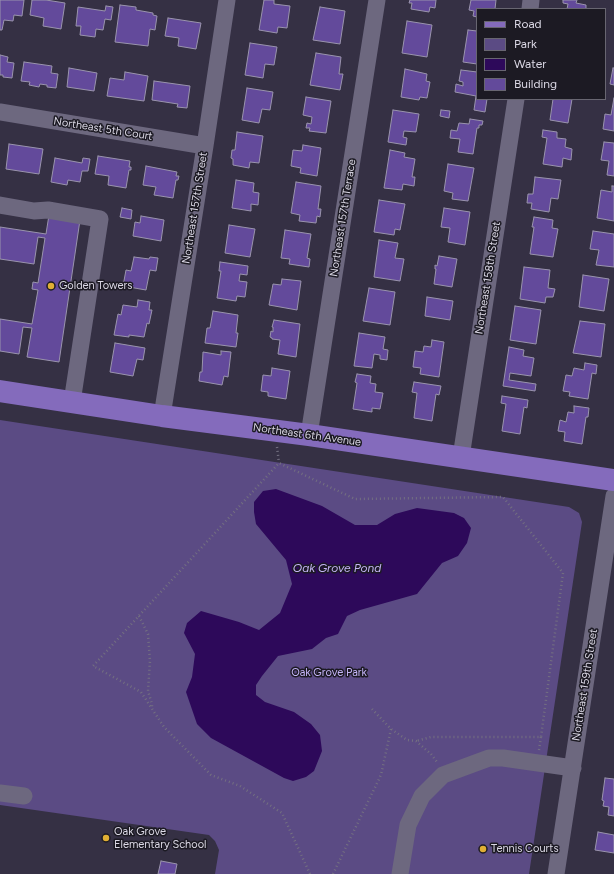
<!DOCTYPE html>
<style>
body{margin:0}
#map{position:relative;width:614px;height:874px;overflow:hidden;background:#353044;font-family:Figtree,sans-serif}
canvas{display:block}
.legend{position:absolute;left:476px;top:8px;width:130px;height:92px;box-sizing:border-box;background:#1c1a23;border:1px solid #686671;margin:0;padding:5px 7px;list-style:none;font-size:12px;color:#dbd8e5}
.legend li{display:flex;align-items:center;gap:8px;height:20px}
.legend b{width:20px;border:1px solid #686671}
</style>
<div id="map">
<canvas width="614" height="874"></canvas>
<ul class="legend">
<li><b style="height:5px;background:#846bbc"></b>Road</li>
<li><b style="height:11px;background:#5b4b84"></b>Park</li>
<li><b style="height:11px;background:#2d095a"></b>Water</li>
<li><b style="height:11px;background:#634a9b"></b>Building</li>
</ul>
</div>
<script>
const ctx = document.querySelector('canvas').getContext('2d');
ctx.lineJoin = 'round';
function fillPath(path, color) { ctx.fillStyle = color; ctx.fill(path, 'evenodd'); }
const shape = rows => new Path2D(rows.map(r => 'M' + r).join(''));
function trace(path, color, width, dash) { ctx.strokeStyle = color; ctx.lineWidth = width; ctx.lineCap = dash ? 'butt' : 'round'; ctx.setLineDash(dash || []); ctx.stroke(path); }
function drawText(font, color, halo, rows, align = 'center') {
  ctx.font = font + ' Figtree,sans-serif'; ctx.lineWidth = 3; ctx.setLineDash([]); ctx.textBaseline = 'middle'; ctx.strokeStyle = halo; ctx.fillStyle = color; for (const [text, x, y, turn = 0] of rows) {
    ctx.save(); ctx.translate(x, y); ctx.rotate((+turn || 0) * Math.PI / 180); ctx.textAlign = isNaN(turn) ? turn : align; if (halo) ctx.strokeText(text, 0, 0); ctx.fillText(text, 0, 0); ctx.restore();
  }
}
fillPath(shape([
 [0,420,569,507,579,513,582,522,529,874,215,874,219,850,215,841,209,835,0,805]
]), '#5b4b84');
fillPath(shape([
 [276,489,322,506,355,525,377,525,395,514,417,508,454,513,464,518,471,528,467,543,458,556,442,563,417,594,360,610,347,616,338,634,326,638,312,649,278,656,262,676,256,685,256,695,265,702,294,712,311,724,320,735,322,751,314,771,306,777,293,781,284,778,211,738,197,724,186,692,192,677,195,654,184,633,187,623,201,611,239,622,259,630,280,613,292,584,286,560,256,524,254,512,254,502,263,491]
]), '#2d095a');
const building = shape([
 [0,0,24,0,22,16,14,15,13,21,4,20,2,30,0,30,0,0],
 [32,0,46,0,65,3,61,29,43,26,44,18,30,15,32,0],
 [264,0,274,0,274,4,290,6,287,28,278,27,277,33,259,30,264,0],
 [410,0,436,0,435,8,430,7,429,12,411,9,412,3,409,3,410,0],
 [471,0,496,0,495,9,477,9,477,17,473,16,474,11,469,10,471,0],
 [563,0,577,0,576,3,586,5,586,9,567,9,568,4,563,3,563,0],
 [120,5,136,7,136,10,153,13,153,15,157,16,155,30,150,29,148,46,115,42,120,5],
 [106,6,113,7,111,20,105,19,103,30,96,29,95,37,80,35,81,26,76,26,78,7,105,11,106,6],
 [320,7,345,11,340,44,313,40,320,7],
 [168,18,201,23,196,49,178,46,179,38,165,36,168,18],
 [407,21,432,25,427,57,402,53,407,21],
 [468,30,477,31,477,64,463,62,468,30],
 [250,43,277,47,274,65,265,64,263,78,245,75,250,43],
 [316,53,341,57,339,74,343,74,340,90,310,85,316,53],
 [0,55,8,57,7,62,14,63,12,78,3,77,3,75,0,75,0,55],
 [24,62,52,66,51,73,58,74,56,88,47,87,47,85,40,84,39,87,29,85,30,82,21,81,24,62],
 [69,68,97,73,94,91,67,87,69,68],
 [613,68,614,68,614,85,610,84,613,68],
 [405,69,427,74,426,81,430,82,427,98,420,97,419,100,401,97,405,69],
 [461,70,477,72,477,99,487,99,485,112,474,110,476,96,455,92,456,84,463,86,463,82,459,81,461,70],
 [125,72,148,76,144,101,107,96,110,78,124,80,125,72],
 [154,81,190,86,187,108,177,107,178,104,152,100,154,81],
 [247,88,273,92,270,110,262,109,259,123,242,120,247,88],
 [306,97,331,101,326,133,309,131,310,128,306,128,307,123,311,124,312,117,303,115,306,97],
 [614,98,614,131,603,129,605,114,611,115,614,98],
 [553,99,572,99,568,123,550,120,553,99],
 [393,110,419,114,416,132,404,131,403,137,407,138,406,145,388,142,393,110],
 [441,110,450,111,449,118,440,116,441,110],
 [470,119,483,121,482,125,479,125,479,128,477,128,473,154,458,152,460,139,450,138,451,130,457,131,459,123,469,124,470,119],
 [543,130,557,132,557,138,566,139,565,147,572,149,571,160,563,158,562,167,543,164,547,138,542,137,543,130],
 [237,132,263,136,259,163,250,162,249,168,233,165,233,159,231,158,232,150,235,150,237,132],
 [604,142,614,143,614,176,607,175,609,161,601,160,604,142],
 [9,144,43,149,39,174,6,169,9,144],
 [303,145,321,148,317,176,300,173,301,168,291,166,293,150,302,151,303,145],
 [390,150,405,153,404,157,415,159,412,177,415,177,414,186,403,184,402,190,384,188,390,150],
 [98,156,130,161,129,167,131,167,131,170,129,170,126,188,108,185,109,176,95,174,98,156],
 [55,158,82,163,83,158,90,159,88,171,82,171,80,182,68,180,67,185,51,182,55,158],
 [448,164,474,168,468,201,452,199,453,193,444,191,448,164],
 [146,166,177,172,176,176,179,176,178,180,176,180,173,198,154,195,156,187,143,185,146,166],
 [535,177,561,180,558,199,551,198,549,212,531,209,532,203,527,203,528,194,533,194,535,177],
 [236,180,254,183,253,192,259,193,258,205,251,204,251,211,232,208,236,180],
 [296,182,321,186,318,209,321,209,320,217,317,216,316,223,299,221,300,215,291,213,296,182],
 [612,186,614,186,614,221,597,218,601,190,612,192,612,186],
 [379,200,405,204,400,230,395,229,394,235,374,232,379,200],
 [122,208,132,210,131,219,120,217,122,208],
 [444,208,470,212,465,245,448,242,450,228,441,227,444,208],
 [49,215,80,220,59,362,27,357,32,328,23,327,19,354,0,351,0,319,32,324,38,290,32,289,33,282,38,283,45,238,38,237,34,264,0,259,0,227,46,234,49,215],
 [141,216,164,220,161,241,133,236,135,222,140,223,141,216],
 [534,217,553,220,552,228,558,229,553,257,530,254,534,227,532,227,534,217],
 [229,225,255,229,250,257,225,253,229,225],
 [285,230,311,234,307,258,310,259,309,267,289,264,290,259,281,258,285,230],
 [593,231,614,234,614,267,596,265,599,250,590,249,593,231],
 [379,240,398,243,395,258,404,259,400,281,374,277,379,240],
 [439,256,457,259,452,287,434,284,436,269,435,269,435,265,437,266,439,256],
 [134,257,149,259,150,257,158,258,156,271,150,270,146,290,123,286,126,270,131,271,134,257],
 [220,262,248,266,247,275,240,274,239,281,247,282,245,297,237,296,236,301,217,298,221,271,219,271,220,262],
 [524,267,550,270,548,288,555,289,553,297,546,297,545,303,520,299,524,267],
 [583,275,609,279,604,311,579,307,583,275],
 [282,279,301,281,297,310,269,305,273,284,281,285,282,279],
 [369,288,395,292,390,325,363,321,369,288],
 [427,297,453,301,450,320,425,316,427,297],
 [138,300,150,302,149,310,152,310,149,324,147,323,144,337,129,335,129,337,114,335,118,314,121,315,123,305,137,307,138,300],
 [515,306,541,310,536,344,510,340,515,306],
 [213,311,238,315,236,333,238,333,236,347,205,343,207,328,210,328,213,311],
 [274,320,300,324,296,357,278,354,280,340,272,339,272,338,270,337,271,331,273,332,273,327,272,327,274,320],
 [580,321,605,324,601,357,573,353,580,321],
 [359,333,385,337,383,349,388,350,387,360,380,359,380,355,374,354,372,368,354,366,359,333],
 [432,340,444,342,439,377,420,374,421,368,413,367,415,351,423,352,424,346,431,347,432,340],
 [115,343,145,348,143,360,137,359,133,376,110,372,115,343],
 [509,347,524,350,523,356,534,358,531,376,510,373,509,380,536,384,535,391,503,386,509,347],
 [221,351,231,352,228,377,224,376,222,385,199,381,200,372,202,372,203,352,221,355,221,351],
 [585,363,597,365,596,374,592,373,588,399,569,396,570,392,563,391,566,375,572,376,574,368,584,370,585,363],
 [272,368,290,371,286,399,268,396,268,392,261,391,263,375,271,376,272,368],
 [357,374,371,376,370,383,376,384,375,392,383,393,380,409,372,408,372,412,353,409,357,383,355,382,357,374],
 [414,382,441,386,439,395,436,394,432,421,414,418,417,393,412,392,414,382],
 [502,396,528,400,527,408,524,407,520,434,502,431,506,404,501,403,502,396],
 [574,406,589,408,588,417,586,417,582,444,564,441,565,432,558,431,560,420,566,422,568,412,574,413,574,406],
 [605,778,614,779,614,816,608,815,609,807,603,806,604,801,602,800,605,778],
 [598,832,614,835,614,853,595,850,598,832],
 [161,861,177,864,175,874,158,874,161,861]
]);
fillPath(building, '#634a9b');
trace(building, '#9a94ad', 1);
trace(shape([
 [277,447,279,463],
 [139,616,148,634,150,661,148,691,152,704,152,708],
 [372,709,391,729,407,740,416,741,431,754,437,762],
 [539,750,541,737],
 [310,874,282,813,240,786,211,775,164,727,141,692,93,666,279,463,355,499,503,497,563,573,541,737,431,737,416,741],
 [333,874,381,775,391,729]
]), '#747081', 2.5, [1, 3]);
trace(shape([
 [530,9,531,0],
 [0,112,205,146],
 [0,205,34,211,48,210,100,219,72,402],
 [162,416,205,146,227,0],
 [309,435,377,0],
 [461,457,516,99],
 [0,793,24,796],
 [400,874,408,825,422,796,443,775,489,758,503,758,573,768],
 [556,874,614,496]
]), '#6d687f', 17);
trace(shape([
 [0,391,162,416,309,435,614,480]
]), '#846bbc', 22);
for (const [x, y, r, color] of [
 [51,286,4,"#e1af34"],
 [106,838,4,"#e1af34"],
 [483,849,4,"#e1af34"]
]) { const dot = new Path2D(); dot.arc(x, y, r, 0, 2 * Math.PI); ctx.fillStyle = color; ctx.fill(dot); trace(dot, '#1c1a23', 1.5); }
drawText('11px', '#dbd8e5', '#1c1a23', [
 ["Northeast 5th Court",103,129,9],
 ["Northeast 157th Street",195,208,-81],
 ["Northeast 157th Terrace",343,218,-81],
 ["Northeast 158th Street",488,278,-81],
 ["Northeast 6th Avenue",307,435,8],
 ["Northeast 159th Street",585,685,-81]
]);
drawText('11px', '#dbd8e5', '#1c1a23', [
 ["Golden Towers",59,286],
 ["Oak Grove",114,832],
 ["Elementary School",114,845],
 ["Tennis Courts",491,849]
], 'left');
drawText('11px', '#c4b4f7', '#1c1a23', [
 ["Oak Grove Park",329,673]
]);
drawText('italic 12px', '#c5b4f7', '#1c1a23', [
 ["Oak Grove Pond",337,568]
]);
</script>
